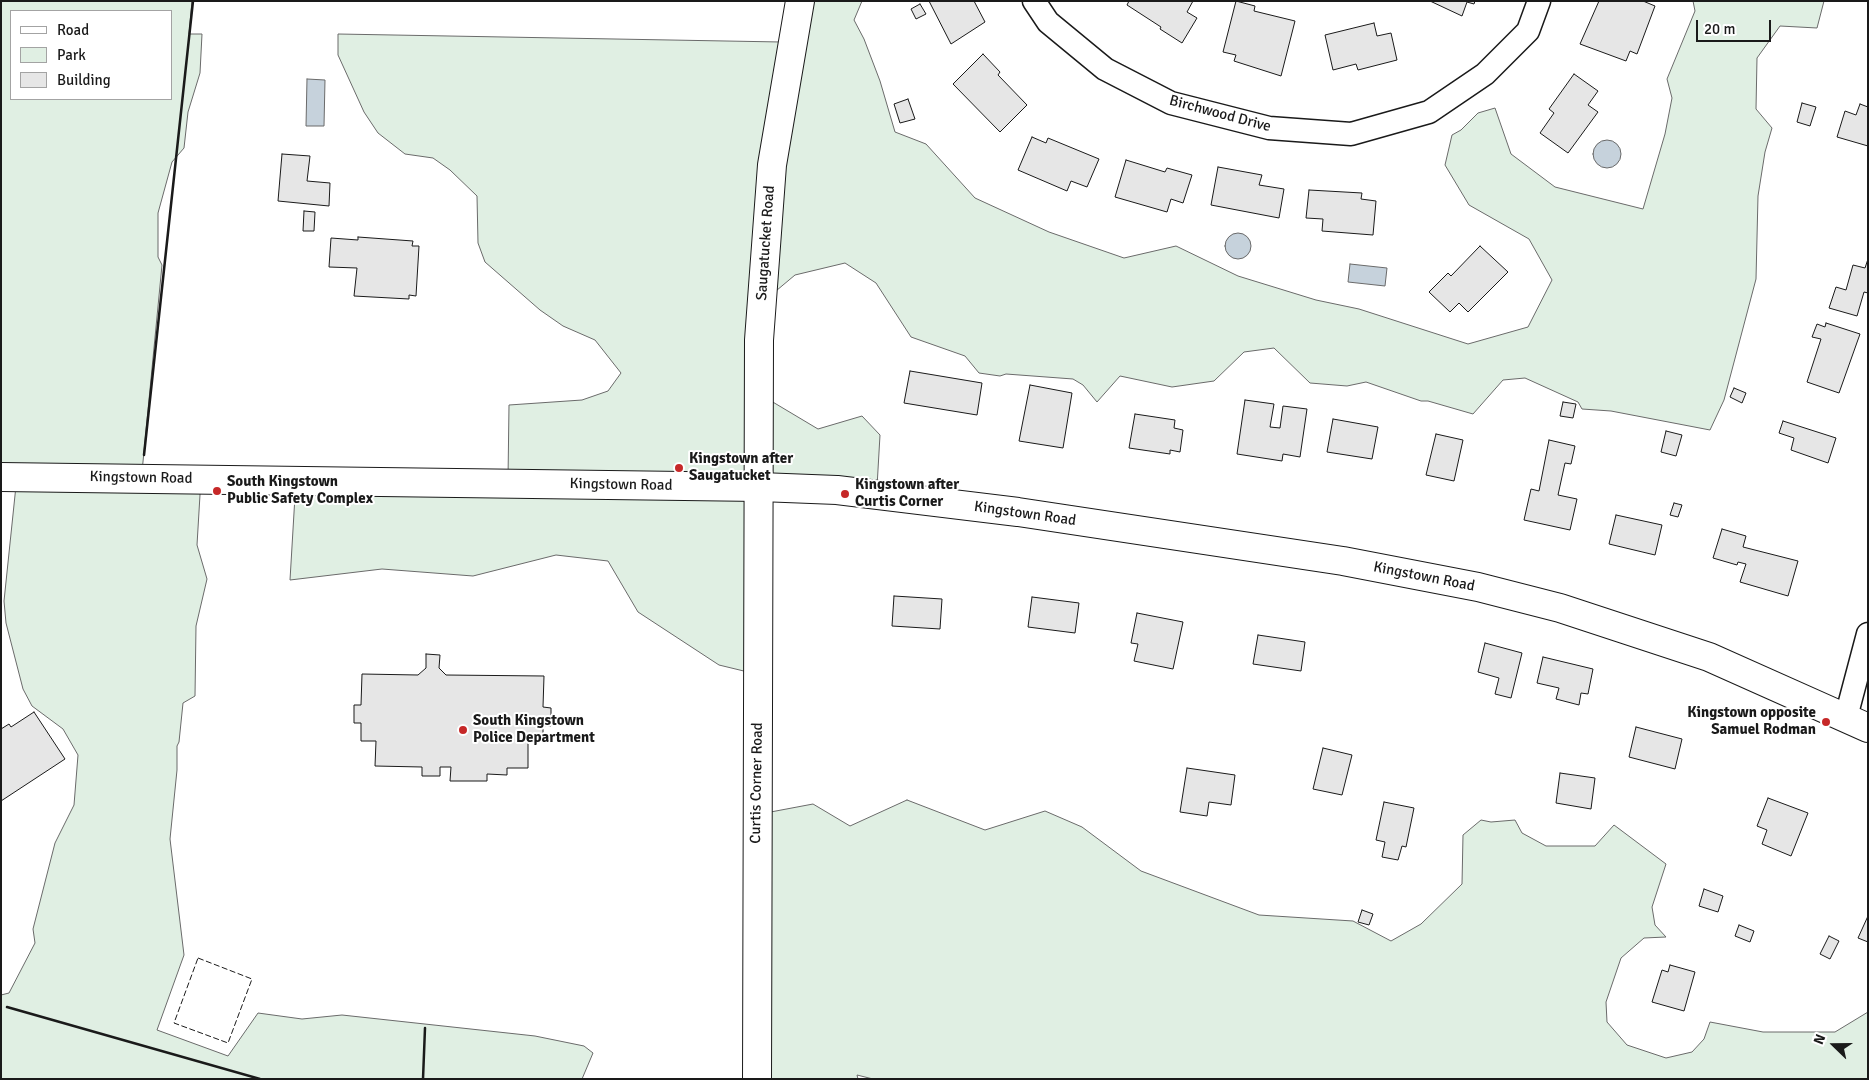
<!DOCTYPE html>
<style>
body{margin:0}
#map{position:relative;width:1869px;height:1080px;overflow:hidden;background:#fff;font-family:Signika,sans-serif}
canvas{display:block}
.frame{position:absolute;inset:0;border:2px solid #1a1a1a;pointer-events:none}
.legend{position:absolute;left:10px;top:10px;width:162px;height:90px;box-sizing:border-box;background:#fff;border:1px solid #a3a3a3;margin:0;padding:6px 9px;list-style:none;font-size:15px;color:#1a1a1a}
.legend li{display:flex;align-items:center;gap:10px;height:25px}
.legend b{width:25px;border:1px solid #a3a3a3}
.north{position:absolute;left:1809px;top:1020px;width:50px;height:50px;-webkit-text-stroke:4px #fff;paint-order:stroke;rotate:292deg;font-size:14px;font-weight:700;line-height:20px;text-align:center;color:#1a1a1a}
.north::after{content:'';display:block;margin:auto;width:18px;height:22px;background:#1a1a1a;clip-path:polygon(50% 0,100% 100%,50% 72%,0 100%)}
.scale{position:absolute;left:1696px;top:20px;width:75px;height:22px;box-sizing:border-box;border:2px solid #1a1a1a;border-top:0;padding-left:6px;font-size:15px;line-height:18px;white-space:nowrap;color:#1a1a1a;-webkit-text-stroke:4px #fff;paint-order:stroke}
</style>
<div id="map">
<canvas width="1869" height="1080"></canvas>
<div class="frame"></div>
<ul class="legend">
<li><b style="height:6px;background:#fff"></b>Road</li>
<li><b style="height:14px;background:#e0efe3"></b>Park</li>
<li><b style="height:14px;background:#e6e6e6"></b>Building</li>
</ul>
<div class="north">N</div>
<div class="scale">20 m</div>
</div>
<script>
const ctx = document.querySelector('canvas').getContext('2d');
ctx.lineJoin = 'round';
function fillPath(path, color) { ctx.fillStyle = color; ctx.fill(path, 'evenodd'); }
const shape = rows => new Path2D(rows.map(r => 'M' + r).join(''));
function trace(path, color, width, dash) { ctx.strokeStyle = color; ctx.lineWidth = width; ctx.lineCap = dash ? 'butt' : 'round'; ctx.setLineDash(dash || []); ctx.stroke(path); }
function drawText(font, color, halo, rows, align = 'center') {
  ctx.font = font + ' Signika,sans-serif'; ctx.lineWidth = 4; ctx.setLineDash([]); ctx.textBaseline = 'middle'; ctx.strokeStyle = halo; ctx.fillStyle = color; for (const [text, x, y, turn = 0] of rows) {
    ctx.save(); ctx.translate(x, y); ctx.rotate((+turn || 0) * Math.PI / 180); ctx.textAlign = isNaN(turn) ? turn : align; if (halo) ctx.strokeText(text, 0, 0); ctx.fillText(text, 0, 0); ctx.restore();
  }
}
const green = shape([
 [1,1,192,1,189,34,202,34,200,73,188,112,184,148,172,162,158,213,158,257,162,265,142,472,201,478,197,545,207,579,196,626,195,696,183,703,179,742,177,746,177,770,170,839,184,955,157,1030,228,1056,258,1013,302,1019,342,1015,535,1036,584,1046,593,1053,582,1079,1,1079,1,995,9,993,35,943,33,929,55,843,74,805,78,755,63,729,32,706,23,689,6,623,4,601,17,476,1,473,1,1],
 [11,11,171,11,171,99,11,99,11,11],
 [790,1,862,1,854,20,864,39,880,81,895,132,926,144,975,198,1049,232,1124,258,1176,246,1238,276,1316,300,1359,309,1468,344,1528,327,1552,280,1529,239,1469,205,1445,165,1452,135,1461,130,1478,113,1495,108,1511,154,1555,187,1643,209,1665,134,1672,98,1667,79,1695,11,1693,1,1824,1,1817,28,1780,26,1757,58,1756,109,1772,128,1765,152,1758,196,1756,279,1724,400,1710,430,1611,411,1582,409,1578,402,1525,378,1503,380,1473,414,1428,401,1421,401,1366,382,1347,386,1310,383,1274,348,1244,352,1214,381,1172,387,1120,376,1097,402,1083,385,1073,379,1006,374,1000,376,979,373,965,356,911,337,876,283,845,263,795,275,758,306,756,392,818,429,862,416,880,435,877,487,768,486,752,673,719,665,638,612,608,561,556,555,473,576,382,569,290,580,296,479,508,479,509,405,582,400,608,391,621,373,595,340,563,326,540,310,485,262,478,243,477,196,450,170,433,158,405,154,378,133,364,112,338,55,338,34,781,42,790,1],
 [907,800,985,830,1045,811,1082,827,1141,871,1259,915,1353,921,1391,941,1421,924,1462,884,1463,835,1481,820,1491,822,1515,820,1522,833,1546,846,1595,846,1614,825,1666,864,1652,907,1655,925,1666,937,1644,938,1621,958,1606,1002,1607,1022,1627,1045,1666,1058,1692,1052,1704,1039,1710,1022,1763,1032,1835,1032,1868,1012,1868,1079,873,1079,857,1075,858,1079,753,1079,760,814,813,804,850,826,907,800]
]);
fillPath(green, '#e0efe3');
trace(green, '#6a6a6a', 1);
const water = shape([
 [307,79,325,80,324,126,306,126,307,79],
 '1593 154a14 14 0 1 1 28 0a14 14 0 1 1-28 0Z',
 '1225 246a13 13 0 1 1 26 0a13 13 0 1 1-26 0Z',
 [1350,264,1387,268,1385,286,1348,282,1350,264]
]);
fillPath(water, '#c6d2dc');
trace(water, '#6a6a6a', 1);
const building = shape([
 [929,1,974,1,985,22,951,44,929,1],
 [1129,1,1193,1,1187,12,1197,18,1182,43,1160,29,1161,27,1127,5,1129,1],
 [1236,1,1255,6,1254,11,1295,21,1281,76,1234,61,1236,55,1223,52,1236,1],
 [1430,1,1475,1,1474,4,1467,2,1462,16,1430,1],
 [1599,1,1643,1,1655,6,1637,54,1630,51,1626,61,1580,44,1599,1],
 [920,4,926,14,916,19,911,9,920,4],
 [1374,23,1377,36,1391,33,1397,60,1358,70,1356,64,1333,70,1325,35,1374,23],
 [983,54,1000,72,998,75,1027,105,1000,132,953,84,983,54],
 [1574,74,1598,91,1588,105,1598,112,1568,153,1540,133,1554,113,1549,109,1574,74],
 [908,99,915,119,900,123,894,104,908,99],
 [1802,103,1816,107,1810,126,1797,122,1802,103],
 [1860,104,1868,107,1868,146,1837,137,1845,111,1856,115,1860,104],
 [1032,137,1046,143,1048,138,1099,159,1087,187,1071,181,1067,191,1018,170,1032,137],
 [282,154,310,156,307,181,330,183,329,206,278,201,282,154],
 [1126,160,1165,172,1167,168,1192,175,1183,203,1171,199,1167,212,1115,197,1126,160],
 [1218,167,1262,175,1259,185,1284,189,1279,218,1211,205,1218,167],
 [1309,190,1362,193,1361,199,1376,201,1373,235,1322,231,1323,219,1306,218,1309,190],
 [304,211,315,212,314,231,303,231,304,211],
 [358,237,413,241,412,246,419,246,416,296,409,295,409,299,354,296,357,268,329,267,331,238,358,240,358,237],
 [1480,246,1508,272,1468,312,1459,303,1450,312,1429,292,1448,273,1451,276,1480,246],
 [1868,259,1868,293,1864,292,1857,316,1829,308,1836,287,1846,290,1853,265,1865,268,1868,259],
 [1826,323,1860,334,1839,393,1807,382,1821,339,1812,337,1817,324,1825,327,1826,323],
 [910,371,982,383,977,415,904,403,910,371],
 [1030,385,1072,393,1063,448,1019,441,1030,385],
 [1734,388,1746,393,1742,403,1730,397,1734,388],
 [1245,400,1274,404,1270,427,1280,428,1283,406,1307,409,1300,457,1283,454,1282,461,1237,454,1245,400],
 [1563,402,1576,404,1573,418,1560,416,1563,402],
 [1135,414,1175,420,1174,428,1183,430,1180,452,1170,450,1170,454,1129,448,1135,414],
 [1333,419,1378,427,1372,459,1327,452,1333,419],
 [1783,421,1836,438,1828,463,1791,450,1794,438,1779,433,1783,421],
 [1666,431,1682,435,1676,456,1661,452,1666,431],
 [1436,434,1463,440,1454,481,1426,475,1436,434],
 [1549,440,1575,446,1571,464,1565,463,1558,495,1577,499,1570,530,1524,520,1531,489,1539,491,1549,440],
 [1674,503,1682,505,1678,517,1670,515,1674,503],
 [1616,515,1662,525,1655,555,1609,544,1616,515],
 [1722,529,1746,536,1743,547,1798,561,1788,596,1740,582,1746,564,1738,562,1737,565,1713,558,1722,529],
 [894,596,942,599,940,629,892,626,894,596],
 [1032,597,1079,603,1075,633,1028,627,1032,597],
 [1137,613,1183,622,1173,669,1134,661,1138,644,1131,643,1137,613],
 [1258,635,1305,642,1301,671,1253,664,1258,635],
 [1485,643,1522,653,1511,698,1495,694,1499,678,1478,672,1485,643],
 [426,654,440,655,439,668,446,675,544,676,543,707,551,708,551,726,543,726,543,742,528,742,528,768,507,768,507,775,487,774,487,781,450,781,451,767,440,767,440,776,422,776,422,767,375,766,376,741,361,741,361,723,354,723,354,705,361,705,362,674,418,675,426,668,426,654],
 [1543,657,1593,669,1588,694,1581,693,1579,705,1556,699,1559,688,1537,683,1543,657],
 [34,712,65,759,1,801,1,729,9,724,11,727,34,712],
 [1636,727,1682,739,1675,769,1629,757,1636,727],
 [1323,748,1352,755,1342,795,1313,789,1323,748],
 [1187,768,1235,775,1231,805,1209,802,1207,816,1180,812,1187,768],
 [1560,773,1595,778,1591,809,1556,803,1560,773],
 [1768,798,1808,813,1791,856,1762,844,1767,830,1757,826,1768,798],
 [1384,802,1414,808,1406,847,1402,846,1398,860,1382,857,1385,842,1376,840,1384,802],
 [1704,889,1723,896,1718,912,1699,906,1704,889],
 [1362,910,1373,914,1369,925,1358,922,1362,910],
 [1868,916,1868,942,1858,938,1868,916],
 [1739,925,1754,931,1750,942,1735,936,1739,925],
 [1829,936,1839,941,1830,959,1820,954,1829,936],
 [1670,965,1695,972,1684,1011,1652,1002,1662,970,1668,972,1670,965]
]);
fillPath(building, '#e6e6e6');
trace(building, '#1a1a1a', 1);
const street = shape([
 [1034,1,1048,22,1105,69,1171,103,1269,128,1351,134,1429,112,1485,74,1528,31,1539,1],
 [1846,717,1868,634]
]);
const secondary = shape([
 [757,1079,759,340,772,165,800,1]
]);
const primary = shape([
 [1,477,760,487,837,490,1018,512,1343,561,1478,587,1560,608,1709,657,1868,728]
]);
trace(street, '#1a1a1a', 25);
trace(secondary, '#1a1a1a', 30);
trace(primary, '#1a1a1a', 30);
trace(street, '#fff', 22);
trace(secondary, '#fff', 28);
trace(primary, '#fff', 28);
trace(shape([
 [198,958,252,979,228,1043,174,1023,198,958]
]), '#1a1a1a', 1, [6, 2.5]);
trace(shape([
 [144,455,193,1],
 [7,1007,260,1079],
 [423,1079,425,1028]
]), '#1a1a1a', 2.5);
for (const [x, y, r, color] of [
 [679,468,5,"#c62828"],
 [217,491,5,"#c62828"],
 [845,494,5,"#c62828"],
 [1826,722,5,"#c62828"],
 [463,730,5,"#c62828"]
]) { const dot = new Path2D(); dot.arc(x, y, r, 0, 2 * Math.PI); ctx.fillStyle = color; ctx.fill(dot); trace(dot, '#fff', 2); }
drawText('15px', '#1a1a1a', '#fff', [
 ["Birchwood Drive",1220,114,15],
 ["Saugatucket Road",766,243,-86],
 ["Kingstown Road",141,478,1],
 ["Kingstown Road",621,485,1],
 ["Kingstown Road",1025,514,8],
 ["Kingstown Road",1424,577,11],
 ["Curtis Corner Road",757,783,-89]
]);
drawText('bold 15px', '#1a1a1a', '#fff', [
 ["Kingstown after",689,459],
 ["Saugatucket",689,476],
 ["South Kingstown",227,482],
 ["Public Safety Complex",227,499],
 ["Kingstown after",855,485],
 ["Curtis Corner",855,502],
 ["Kingstown opposite",1816,713,"right"],
 ["Samuel Rodman",1816,730,"right"],
 ["South Kingstown",473,721],
 ["Police Department",473,738]
], 'left');
</script>
